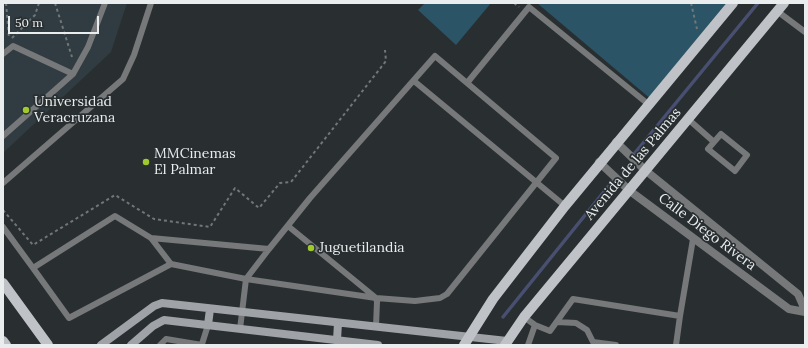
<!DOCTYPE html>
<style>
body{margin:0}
#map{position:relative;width:808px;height:348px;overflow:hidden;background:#292f31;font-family:Lora,serif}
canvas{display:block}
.frame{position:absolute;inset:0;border:4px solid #e9edee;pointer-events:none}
.scale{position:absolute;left:8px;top:16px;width:91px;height:18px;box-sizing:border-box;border:2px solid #e9edee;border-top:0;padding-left:5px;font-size:12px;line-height:14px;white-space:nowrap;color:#e9edee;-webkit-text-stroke:3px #292f31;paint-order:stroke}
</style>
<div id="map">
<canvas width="808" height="348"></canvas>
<div class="frame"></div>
<div class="scale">50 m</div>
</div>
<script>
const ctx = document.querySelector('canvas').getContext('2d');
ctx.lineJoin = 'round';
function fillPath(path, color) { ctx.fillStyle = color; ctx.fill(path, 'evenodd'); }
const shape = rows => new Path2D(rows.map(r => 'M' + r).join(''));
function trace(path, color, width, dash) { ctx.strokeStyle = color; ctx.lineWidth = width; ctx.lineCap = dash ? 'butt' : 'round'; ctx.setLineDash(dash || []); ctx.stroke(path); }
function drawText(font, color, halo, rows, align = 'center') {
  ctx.font = font + ' Lora,serif'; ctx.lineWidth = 3.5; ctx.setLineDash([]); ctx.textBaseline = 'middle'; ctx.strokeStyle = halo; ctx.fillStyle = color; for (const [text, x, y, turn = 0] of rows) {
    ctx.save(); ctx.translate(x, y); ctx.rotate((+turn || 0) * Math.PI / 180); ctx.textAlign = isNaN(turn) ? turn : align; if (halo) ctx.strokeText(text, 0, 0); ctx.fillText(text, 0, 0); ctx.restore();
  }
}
fillPath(shape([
 [3,3,127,3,111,52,3,153]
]), '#303c41');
fillPath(shape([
 [425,3,491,3,456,45,418,10],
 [537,3,733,3,652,100]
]), '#2b5466');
trace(shape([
 [634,154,758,3],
 [503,317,615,178]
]), '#494f70', 3.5);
trace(shape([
 [6,3,9,38],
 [55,3,72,57],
 [514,3,519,7],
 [691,3,697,29],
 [12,38,35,15,39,3],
 [3,210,33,245,115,195,154,219,210,227,235,188,259,208,280,183,291,182,386,61,385,50]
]), '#717778', 2, [3, 3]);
trace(shape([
 [777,11,805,32],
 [3,54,13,46,73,74],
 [414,81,565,206],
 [467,83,529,7,648,104],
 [688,119,714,142,721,134,747,155,735,171,708,149,714,142],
 [3,136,73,74,88,47,105,3],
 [3,183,123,79,134,55,151,3],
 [288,226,376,298,377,302,376,326],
 [3,227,33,268],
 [151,238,269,249,310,198,435,56,556,158,447,294,440,298,415,301,376,298,246,279,171,264,69,318,33,268,115,216,151,238,171,264],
 [524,317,535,325,550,331,573,299,680,316,693,239],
 [557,322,576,323,587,330,593,342,616,345],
 [240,329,246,279,269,249],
 [202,344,208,325],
 [160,345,166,339,202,345],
 [528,345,535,325],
 [676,345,680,316]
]), '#76787a', 6);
trace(shape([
 [616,142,645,170,798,294,805,310],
 [599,162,630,191,789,309,805,312]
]), '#76787a', 8);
trace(shape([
 [208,325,210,309],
 [337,340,338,323],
 [101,345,154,306,162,303,507,341],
 [131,345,153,326,164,320,378,345]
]), '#9fa2a6', 8);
trace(shape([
 [3,283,48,345],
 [3,341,6,345],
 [464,345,493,299,565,206,733,3],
 [505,345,524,317,784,3]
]), '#bfc3c7', 10);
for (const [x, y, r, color] of [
 [26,110,4,"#9fca2d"],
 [146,162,4,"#9fca2d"],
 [311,248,4,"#9fca2d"]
]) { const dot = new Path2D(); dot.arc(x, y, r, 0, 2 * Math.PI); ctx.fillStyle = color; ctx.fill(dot); trace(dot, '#292f31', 1.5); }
drawText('14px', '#e9edee', '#292f31', [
 ["Universidad",34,102],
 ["Veracruzana",34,118],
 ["MMCinemas",154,154],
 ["El Palmar",154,170],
 ["Juguetilandia",319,248]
], 'left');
drawText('14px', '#e9edee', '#292f31', [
 ["Avenida de las Palmas",633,164,-50],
 ["Calle Diego Rivera",707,232,37]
]);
</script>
